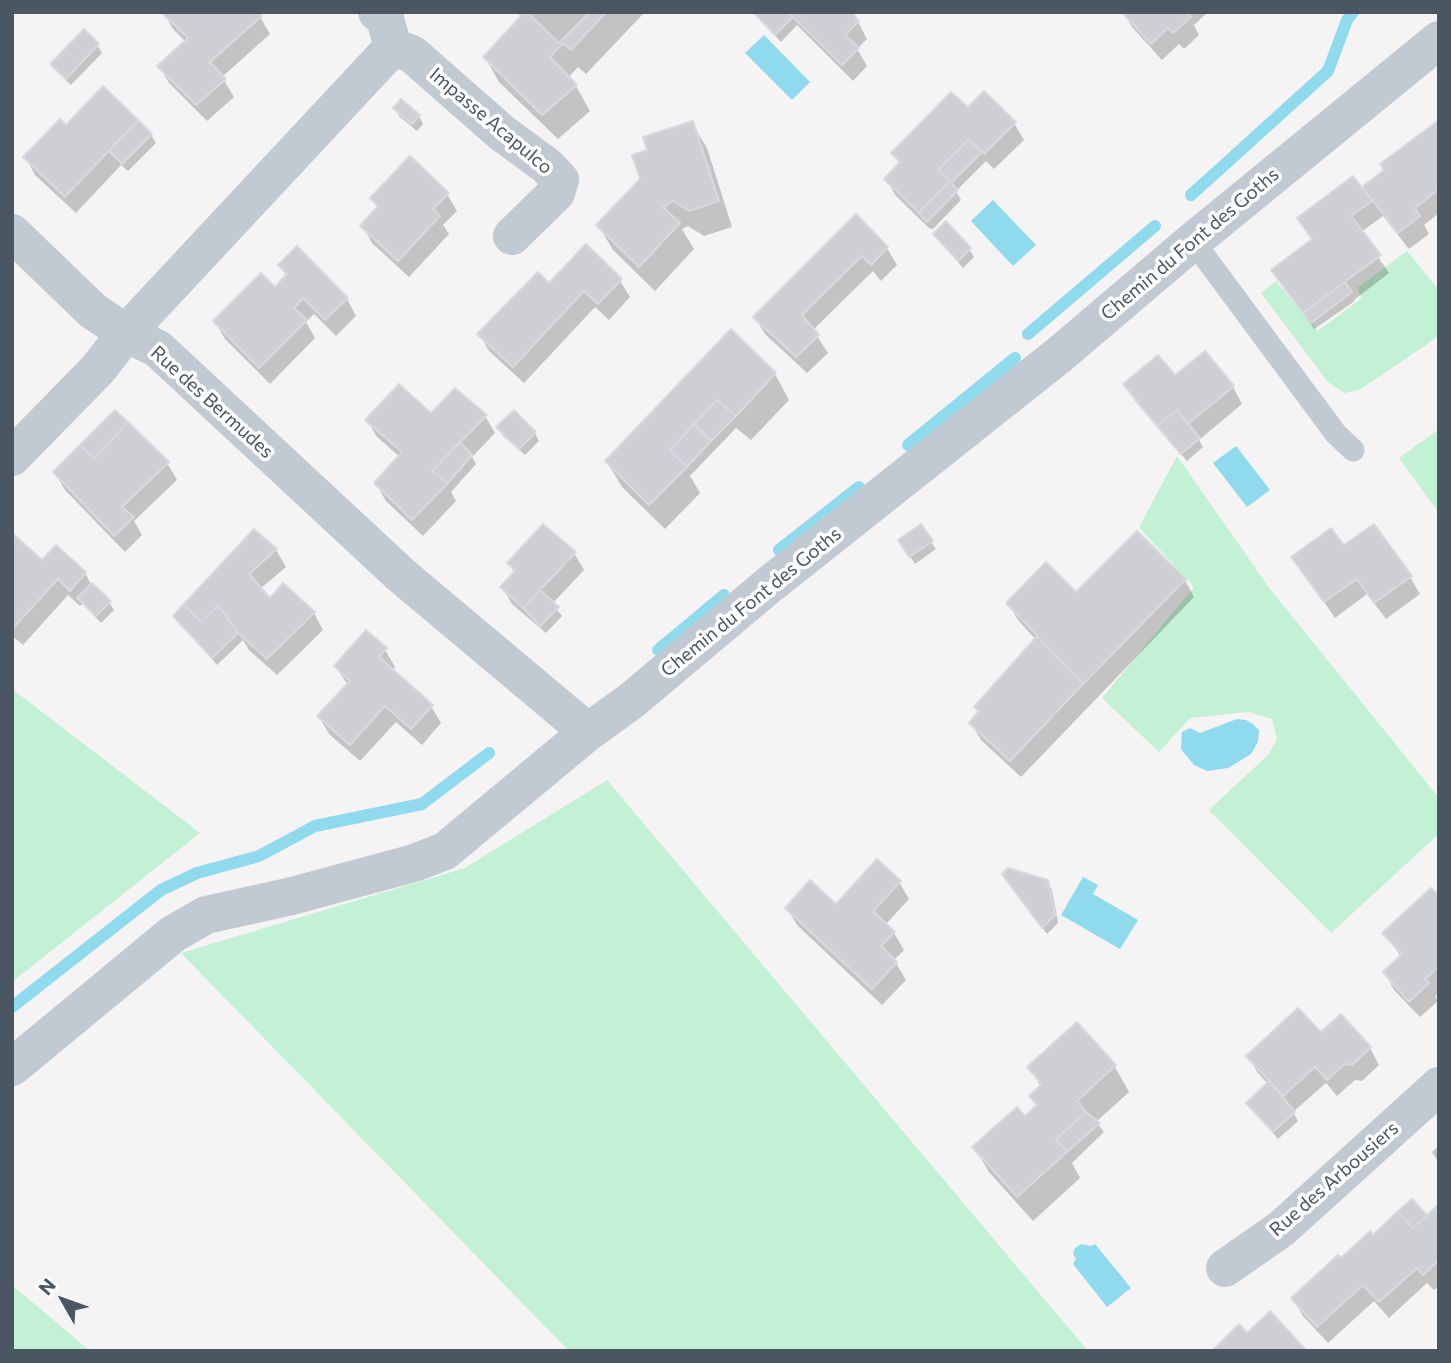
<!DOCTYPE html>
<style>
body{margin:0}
#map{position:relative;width:1451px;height:1363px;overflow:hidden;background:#f5f3f3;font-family:Commissioner,sans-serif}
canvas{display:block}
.frame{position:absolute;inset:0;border:14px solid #4a5661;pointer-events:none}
.north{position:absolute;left:28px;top:1265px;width:70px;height:70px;-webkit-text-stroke:5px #fff;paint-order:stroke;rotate:310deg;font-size:19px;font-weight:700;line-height:28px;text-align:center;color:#4a5661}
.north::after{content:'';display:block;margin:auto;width:24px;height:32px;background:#4a5661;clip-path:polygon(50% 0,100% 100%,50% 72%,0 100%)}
</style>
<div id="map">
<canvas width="1451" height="1363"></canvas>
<div class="frame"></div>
<div class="north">N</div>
</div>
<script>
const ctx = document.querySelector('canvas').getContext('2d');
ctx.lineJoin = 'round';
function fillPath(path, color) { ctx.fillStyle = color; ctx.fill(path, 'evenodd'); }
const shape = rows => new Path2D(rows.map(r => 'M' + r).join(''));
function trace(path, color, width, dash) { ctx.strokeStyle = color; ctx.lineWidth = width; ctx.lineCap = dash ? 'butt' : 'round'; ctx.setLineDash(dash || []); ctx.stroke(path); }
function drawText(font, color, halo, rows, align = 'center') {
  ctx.font = font + ' Commissioner,sans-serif'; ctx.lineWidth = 7; ctx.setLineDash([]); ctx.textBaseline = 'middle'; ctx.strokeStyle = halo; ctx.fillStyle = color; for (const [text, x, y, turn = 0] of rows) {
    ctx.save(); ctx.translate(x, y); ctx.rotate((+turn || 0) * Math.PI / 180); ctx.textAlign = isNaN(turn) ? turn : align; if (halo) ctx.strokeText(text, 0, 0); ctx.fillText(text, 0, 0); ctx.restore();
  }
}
fillPath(shape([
 [1407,251,1439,290,1439,336,1361,389,1345,393,1328,382,1261,293,1276,281,1318,331,1362,298,1357,288],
 [1439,429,1439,513,1399,458],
 [1177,456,1270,589,1439,798,1439,834,1331,933,1209,810,1269,754,1277,739,1272,719,1248,712,1190,718,1159,752,1102,698,1194,587,1139,527],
 [12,689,200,833,12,982],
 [607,780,1088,1351,569,1351,181,953,465,868],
 [12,1285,90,1351,12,1351]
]), '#c3f1d5');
fillPath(shape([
 [764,35,810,82,792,100,745,53],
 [993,200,1036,245,1013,266,971,221],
 [1236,446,1270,490,1247,507,1213,463],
 [1237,719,1246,720,1253,724,1259,730,1258,742,1251,754,1228,768,1207,771,1194,765,1181,749,1182,732,1190,728,1200,733],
 [1083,877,1098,885,1093,894,1138,920,1120,949,1061,915],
 [1081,1244,1091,1246,1095,1244,1131,1288,1107,1307,1073,1264,1076,1259,1073,1254,1075,1248]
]), '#90daee');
fillPath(shape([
 [163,12,260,17,270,34,222,77,234,97,207,121,169,83,159,66,186,42,173,29],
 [518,12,643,14,586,74,578,67,568,78,576,86,590,111,558,139,499,82,485,57,521,18],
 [753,12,848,12,858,22,867,39,857,49,867,66,853,81,797,25,781,42],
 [1123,12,1208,12,1194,25,1199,35,1184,49,1179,44,1162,60,1132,27],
 [97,45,102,53,71,85,57,72,53,64],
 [103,88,151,135,156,143,128,171,121,165,76,213,35,175,26,158,66,127],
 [395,108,419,116,423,124,417,131,399,116],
 [968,110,1014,123,1024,140,994,169,986,161,956,191,961,200,933,229,929,228,896,196,886,179,900,165,893,153],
 [692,123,707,148,732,227,704,236,688,226,682,229,694,249,655,291,613,250,598,225,642,180,650,151],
 [1439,123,1439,213,1424,225,1429,234,1409,249,1383,216,1361,232,1389,273,1354,300,1355,301,1314,329,1274,271,1312,241,1299,219,1362,189,1386,171],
 [447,194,457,211,443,225,449,234,409,277,372,243,363,226,378,209,372,198],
 [856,216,887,248,897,265,881,281,873,271,813,330,828,353,807,373,765,334,755,317],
 [935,234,969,249,974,257,963,268],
 [280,265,347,299,356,316,336,336,314,314,306,322,315,338,270,384,225,339,215,322,275,289,287,277],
 [620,281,630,297,609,320,595,307,524,383,489,351,480,335,549,285],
 [1204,353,1233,387,1242,404,1199,440,1203,447,1187,461,1135,401,1126,385,1175,378],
 [775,374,789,400,751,440,736,428,690,476,700,493,665,529,622,487,607,462],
 [431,416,485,416,495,433,472,457,476,464,451,492,456,501,423,536,386,501,376,484,400,457,377,437,367,420],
 [499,428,535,433,539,441,525,455,503,436],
 [167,463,177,480,134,521,142,535,125,552,65,490,55,473],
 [255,532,276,550,286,567,260,589,270,600,314,613,323,630,277,675,249,650,243,640,217,665,175,616],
 [12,535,42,562,85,573,92,586,109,602,114,610,101,623,83,604,80,606,68,595,23,645,12,636],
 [931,542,936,549,915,564,905,549],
 [1344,548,1410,577,1420,594,1386,619,1367,594,1335,618,1293,557],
 [574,553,584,570,552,604,562,616,546,633,512,604,502,587,515,574,509,563],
 [1185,580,1194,597,1021,777,981,740,971,723,979,713,976,708,1036,640,1018,620,1008,603],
 [385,650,395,667,392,671,431,706,441,723,422,745,396,722,360,761,329,734,319,717,348,685,336,667],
 [899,882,909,899,885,925,894,933,904,950,894,960,906,980,882,1005,797,925,787,908,836,906],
 [1009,882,1047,882,1052,890,1058,923,1047,934],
 [1439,897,1439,993,1435,996,1438,1001,1420,1017,1394,990,1385,973,1401,957,1385,933],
 [1077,1025,1115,1067,1129,1092,1096,1122,1104,1132,1072,1163,1080,1178,1033,1221,989,1172,974,1147,1025,1118,1037,1107,1031,1096,1041,1087,1030,1068],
 [1321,1035,1370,1048,1379,1065,1362,1081,1355,1080,1337,1096,1326,1083,1293,1112,1298,1121,1278,1139,1249,1103,1268,1084,1258,1073,1248,1056],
 [1439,1146,1439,1163,1432,1152],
 [1412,1201,1427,1218,1439,1207,1439,1286,1434,1290,1427,1283,1389,1318,1374,1301,1328,1343,1303,1316,1293,1299,1373,1237]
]), '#0003');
trace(shape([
 [1191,195,1328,71,1347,20,1353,12],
 [1028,334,1155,226],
 [908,445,1015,358],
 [779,550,859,487],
 [658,650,724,595],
 [12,1007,161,890,197,873,259,856,315,826,422,804,489,753]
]), '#90daee', 12);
const building = shape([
 [161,12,257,12,262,16,210,62,226,79,196,105,157,66,188,38,161,12],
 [521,12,606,12,571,50,563,43,550,57,577,85,542,115,483,57,523,14,521,12],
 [527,12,590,12,559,43,527,12],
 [753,12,788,12,793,17,775,35,753,12],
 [792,12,851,12,859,21,845,35,859,48,842,65,793,17,790,14,792,12],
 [1122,12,1186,12,1191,17,1173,33,1168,28,1151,44,1122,12],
 [84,29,99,44,66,79,50,64,84,29],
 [103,86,138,120,65,197,23,157,60,119,66,125,103,86],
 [984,91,1016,122,984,154,969,139,938,170,950,181,919,213,884,179,900,162,891,153,951,92,968,107,984,91],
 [401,99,420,115,412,124,393,108,401,99],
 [138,120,152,134,122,164,109,151,138,120],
 [1439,120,1439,189,1415,208,1420,216,1398,233,1362,187,1384,170,1380,164,1439,120],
 [693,121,719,201,689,211,673,201,663,207,680,223,639,267,596,225,640,179,632,155,647,150,643,137,693,121],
 [969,139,982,152,951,183,958,190,927,222,918,213,950,181,938,170,969,139],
 [410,156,449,193,433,209,440,216,398,261,360,226,378,206,370,198,410,156],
 [1353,176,1372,201,1351,216,1381,255,1303,313,1271,270,1312,239,1297,218,1353,176],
 [856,214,888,247,871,265,862,256,802,315,819,335,796,357,753,317,856,214],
 [946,221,971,248,958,261,933,234,946,221],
 [586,244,622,279,598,304,584,291,513,367,477,334,538,272,549,283,586,244],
 [297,246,348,298,325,320,303,298,294,308,307,320,259,368,213,321,261,273,275,287,287,274,278,265,297,246],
 [1345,282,1352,292,1311,323,1303,313,1345,282],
 [731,329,776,373,736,416,717,400,670,450,687,467,649,505,605,461,731,329],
 [1205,351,1234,386,1188,424,1177,410,1157,426,1123,384,1158,355,1175,375,1205,351],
 [399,384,431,413,455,388,487,415,432,471,448,483,412,520,374,483,402,452,365,420,399,384],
 [717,400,736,416,711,441,694,424,717,400],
 [115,410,128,422,94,459,80,445,115,410],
 [514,410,536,432,519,449,496,427,514,410],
 [1177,410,1200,438,1181,454,1157,426,1177,410],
 [128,422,169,462,122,507,134,517,114,536,53,472,80,445,94,459,128,422],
 [694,424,711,441,687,467,670,450,694,424],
 [460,442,472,455,448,483,432,471,460,442],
 [543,524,576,552,523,608,500,587,516,570,507,563,543,524],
 [921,524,933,541,909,557,898,540,921,524],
 [1374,524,1412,576,1374,603,1357,579,1324,602,1291,557,1331,528,1344,545,1374,524],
 [254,529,277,549,249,574,270,598,283,583,315,612,267,659,238,633,218,605,201,622,184,604,254,529],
 [1137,531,1186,579,1083,684,1006,603,1046,562,1076,592,1137,531],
 [12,533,42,560,56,545,86,572,70,591,58,579,12,629,12,533],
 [92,583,111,601,96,616,77,598,92,583],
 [540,590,559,607,540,626,523,608,540,590],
 [184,604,201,622,218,605,238,633,212,658,173,616,184,604],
 [366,630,387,648,379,657,433,705,411,729,385,706,350,745,317,716,350,681,334,666,366,630],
 [1037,636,1083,684,1010,761,969,723,979,711,974,707,1037,636],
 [877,859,901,881,873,911,895,932,881,946,897,962,872,989,785,908,810,880,836,904,877,859],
 [1008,868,1048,880,1055,915,1042,928,1002,874,1008,868],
 [1431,888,1439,895,1439,967,1425,979,1429,983,1409,1002,1383,972,1402,954,1382,933,1431,888],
 [1298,1008,1321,1032,1341,1014,1371,1047,1352,1065,1345,1064,1327,1080,1315,1067,1283,1096,1246,1056,1298,1008],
 [1077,1022,1116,1065,1077,1101,1086,1112,1056,1139,1067,1152,1017,1197,972,1147,1017,1107,1025,1116,1037,1105,1029,1096,1042,1084,1027,1067,1077,1022],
 [1269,1081,1295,1112,1273,1132,1246,1103,1269,1081],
 [1086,1112,1100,1123,1067,1152,1056,1139,1086,1112],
 [1412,1199,1427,1215,1413,1228,1398,1211,1412,1199],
 [1439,1204,1439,1260,1423,1275,1417,1268,1379,1302,1363,1285,1317,1327,1291,1298,1338,1255,1341,1258,1370,1231,1373,1235,1398,1211,1413,1228,1439,1204],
 [1270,1311,1305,1349,1303,1351,1212,1351,1239,1324,1247,1333,1270,1311]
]);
fillPath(building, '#cdcfd5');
trace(building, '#d7d9de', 2);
trace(shape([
 [1193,241,1336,434,1353,450]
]), '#c1cad2', 23);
trace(shape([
 [377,12,385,19,393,47],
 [393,47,126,333,158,349,401,575,588,732],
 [393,47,412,54,502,133,547,166,560,180,556,193,512,236],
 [12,233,93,311,126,333,98,369,12,457],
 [12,1067,173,934,206,915,292,896,414,863,445,851,588,732,631,701,769,585,1059,355,1193,241,1439,40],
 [1225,1268,1281,1229,1439,1086]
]), '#c1cad2', 38);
drawText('19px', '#4a5661', '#fff', [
 ["Impasse Acapulco",491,121,40],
 ["Chemin du Font des Goths",1190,244,-40],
 ["Rue des Bermudes",212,402,42],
 ["Chemin du Font des Goths",751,602,-39],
 ["Rue des Arbousiers",1334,1179,-41]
]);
</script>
